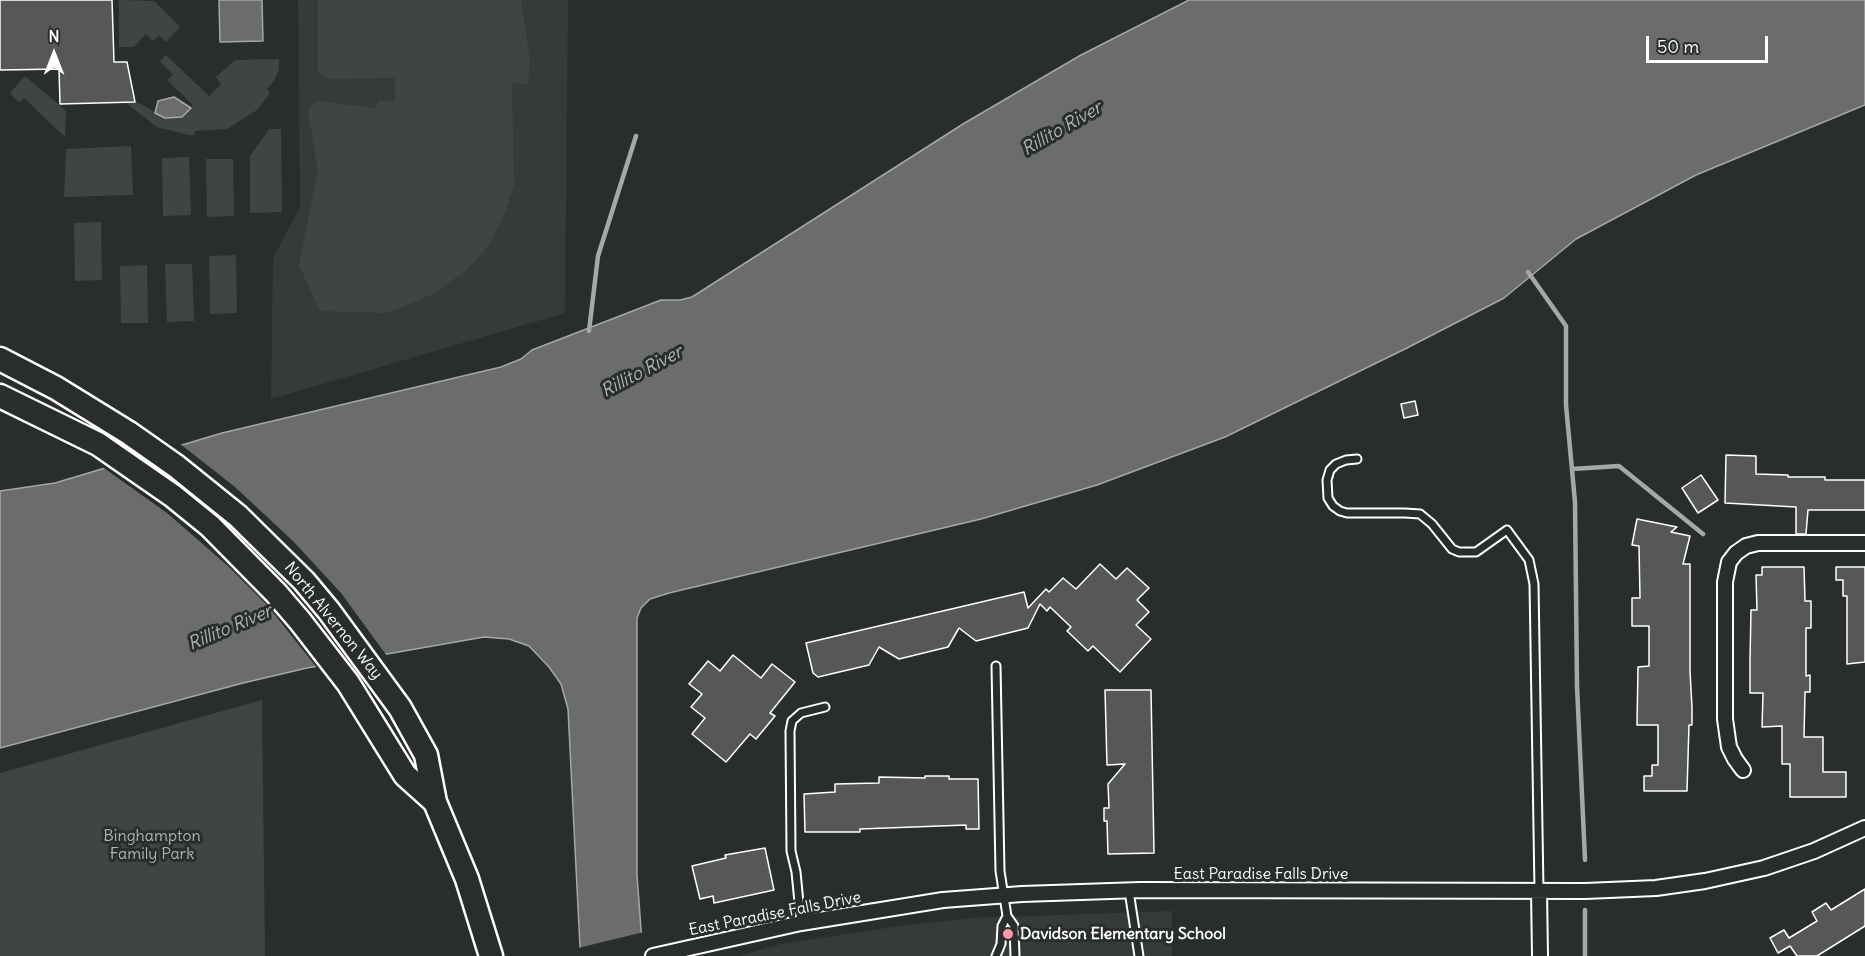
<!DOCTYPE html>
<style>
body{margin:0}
#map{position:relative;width:1865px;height:956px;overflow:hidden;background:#2a2d2e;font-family:Delius,sans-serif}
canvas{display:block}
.north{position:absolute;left:24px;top:24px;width:60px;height:60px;-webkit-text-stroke:4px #2a2d2e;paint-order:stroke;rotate:0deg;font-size:16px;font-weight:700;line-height:24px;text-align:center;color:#fff}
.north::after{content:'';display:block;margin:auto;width:21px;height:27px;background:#fff;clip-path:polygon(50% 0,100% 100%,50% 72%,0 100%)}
.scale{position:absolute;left:1646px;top:36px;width:122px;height:27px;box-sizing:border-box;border:3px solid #fff;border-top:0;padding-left:8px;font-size:18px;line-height:21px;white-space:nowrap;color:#fff;-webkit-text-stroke:4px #2a2d2e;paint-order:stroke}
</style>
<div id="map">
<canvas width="1865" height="956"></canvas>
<div class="north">N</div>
<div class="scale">50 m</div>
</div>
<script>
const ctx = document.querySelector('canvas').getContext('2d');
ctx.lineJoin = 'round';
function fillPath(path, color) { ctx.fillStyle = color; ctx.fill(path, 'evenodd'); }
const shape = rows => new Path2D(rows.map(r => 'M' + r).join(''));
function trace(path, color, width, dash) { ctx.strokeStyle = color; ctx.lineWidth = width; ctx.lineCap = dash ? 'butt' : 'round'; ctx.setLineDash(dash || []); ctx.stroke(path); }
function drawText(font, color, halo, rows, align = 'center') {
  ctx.font = font + ' Delius,sans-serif'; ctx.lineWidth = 6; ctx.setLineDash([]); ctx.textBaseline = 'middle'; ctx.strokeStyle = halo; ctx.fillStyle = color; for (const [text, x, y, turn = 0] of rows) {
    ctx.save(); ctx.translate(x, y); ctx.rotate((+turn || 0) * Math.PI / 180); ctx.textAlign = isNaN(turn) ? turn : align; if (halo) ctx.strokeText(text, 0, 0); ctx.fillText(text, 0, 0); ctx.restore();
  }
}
fillPath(shape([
 [298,0,568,0,565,313,271,399,273,258,300,207],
 [1172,911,1172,956,739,956,781,944,906,925,972,918]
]), '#373a3b');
fillPath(shape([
 [119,0,154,1,180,27,166,42,159,35,153,41,146,34,134,47,119,47],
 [318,0,521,0,530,60,528,84,512,83,514,185,505,212,489,245,467,270,431,295,387,313,320,311,299,265,318,172,308,110,316,101,376,108,378,101,395,101,395,78,328,79,318,72],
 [166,55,209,96,221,84,216,77,235,60,279,59,279,70,274,81,267,89,270,93,257,110,227,129,195,131,194,135,188,135,157,127,126,103,137,102,165,118,182,117,191,108,193,105,167,80,173,75,160,61],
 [25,76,66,111,65,137,24,98,19,103,10,93],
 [269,129,281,129,282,212,250,213,250,156],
 [131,146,133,195,64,197,66,149],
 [189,157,191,215,163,216,162,158],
 [206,159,233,159,234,216,207,217],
 [101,222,102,280,75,281,74,223],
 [236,255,237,313,210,314,209,256],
 [165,264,192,264,194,321,167,322],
 [147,265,148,323,121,323,120,266],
 [262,700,265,956,0,956,0,773]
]), '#414445');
const water = shape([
 [219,0,262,0,263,41,220,42,219,0],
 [1189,0,1865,0,1865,105,1696,175,1576,239,1504,298,1407,348,1225,437,1097,485,981,519,669,593,650,599,641,608,637,618,637,875,643,956,582,956,580,947,568,709,561,684,549,667,529,646,509,639,484,637,307,668,243,683,0,748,0,491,55,483,222,433,501,367,521,359,532,350,661,300,680,300,692,297,963,124,1081,55,1189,0],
 [174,97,191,108,182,117,165,118,155,113,158,101,174,97]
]);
fillPath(water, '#6a6c6d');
trace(water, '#a6a7a7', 1.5);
fillPath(shape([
 [179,443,235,487,294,542,341,593,387,656,318,669,267,605,228,566,167,513,101,466],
 [644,932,646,956,579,956,578,948]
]), '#2a2d2e');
trace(shape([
 [1528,272,1566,326,1566,405,1575,502,1577,686,1585,860],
 [589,331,598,256,636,136],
 [1572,469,1619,466,1703,534],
 [1585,956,1585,910]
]), '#a6a7a7', 4.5);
const building = shape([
 [0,0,112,0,114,62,127,62,135,102,60,104,59,69,0,70,0,0],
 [1415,401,1418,415,1404,418,1401,404,1415,401],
 [1726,455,1756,456,1756,474,1788,475,1788,477,1825,477,1825,480,1865,480,1865,510,1808,510,1806,534,1796,534,1796,507,1725,503,1726,455],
 [1701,475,1718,500,1698,513,1682,488,1701,475],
 [1637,519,1677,527,1671,532,1690,536,1683,564,1690,564,1690,671,1692,708,1692,725,1689,725,1687,791,1644,791,1644,776,1652,776,1652,765,1658,765,1658,725,1637,725,1638,667,1649,666,1649,626,1632,626,1632,598,1640,598,1639,546,1632,545,1637,519],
 [1100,564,1116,579,1127,568,1149,588,1137,600,1149,612,1136,625,1151,639,1120,672,1093,646,1088,651,1067,631,1071,627,1050,607,1047,611,1040,604,1028,628,976,641,959,628,948,647,899,659,879,647,869,665,818,677,813,673,806,643,1024,592,1028,608,1046,589,1049,592,1063,578,1076,589,1100,564],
 [1762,567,1804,567,1805,601,1811,601,1811,628,1806,628,1806,676,1810,675,1810,692,1805,692,1804,737,1823,737,1823,772,1846,772,1846,797,1790,797,1790,764,1782,764,1782,726,1762,727,1763,693,1750,693,1750,660,1751,610,1757,610,1756,575,1762,575,1762,567],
 [1836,567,1865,567,1865,662,1847,664,1847,596,1843,596,1843,580,1836,580,1836,567],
 [733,655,761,678,772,664,795,682,770,713,775,716,756,739,750,734,726,762,692,734,705,718,691,707,702,694,689,684,708,661,720,671,733,655],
 [1105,690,1151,690,1154,853,1108,854,1107,821,1104,821,1104,808,1109,808,1108,784,1125,764,1107,765,1105,690],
 [925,776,949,776,949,779,978,779,979,829,966,829,966,825,860,829,860,832,805,832,804,794,835,792,835,784,879,783,879,777,925,778,925,776],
 [765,848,774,890,714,903,713,896,700,899,692,866,726,858,725,855,765,848],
 [1865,889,1865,926,1817,956,1797,956,1790,946,1778,953,1770,938,1784,930,1789,938,1817,921,1812,912,1826,903,1831,910,1865,889]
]);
fillPath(building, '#555758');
trace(building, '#fff', 1.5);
const lane = shape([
 [1357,459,1346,460,1336,464,1330,470,1327,480,1328,498,1333,506,1340,511,1347,513,1405,513,1420,514,1432,524,1452,549,1459,552,1476,552,1507,530,1529,560,1534,584,1539,890],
 [996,666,1000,871,1007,916,1014,926,1015,956],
 [1129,891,1139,956],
 [801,923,796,872,791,851,790,731,792,721,801,713,825,707],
 [996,956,1001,944,1002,926,1007,916]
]);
const street = shape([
 [1743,770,1735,759,1729,747,1725,719,1725,582,1729,562,1736,553,1746,546,1758,543,1865,543],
 [1539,890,1540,956],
 [653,956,801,923,943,900,1022,894,1140,890,1585,891,1656,888,1705,881,1764,868,1814,851,1865,828]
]);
const primary = shape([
 [0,359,56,388,129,433,176,466,238,516,304,581,329,611,400,708,426,755,435,802,467,879,491,956],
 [0,396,98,444,173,496,210,526,276,593,300,621,348,683,405,775,435,802]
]);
trace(lane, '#fff', 11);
trace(street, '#fff', 18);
trace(primary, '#fff', 27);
trace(lane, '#2a2d2e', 7);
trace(street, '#2a2d2e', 14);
trace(primary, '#2a2d2e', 22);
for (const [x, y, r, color] of [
 [1008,934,6,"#ff9aa2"]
]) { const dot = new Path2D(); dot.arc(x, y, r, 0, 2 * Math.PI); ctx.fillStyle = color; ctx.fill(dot); trace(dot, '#2a2d2e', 2); }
drawText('16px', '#fff', '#2a2d2e', [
 ["North Alvernon Way",333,621,51],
 ["East Paradise Falls Drive",1261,874],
 ["East Paradise Falls Drive",775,914,-11]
]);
drawText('16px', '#b3b4b5', '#2a2d2e', [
 ["Binghampton",152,836],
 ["Family Park",152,854]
]);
drawText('bold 16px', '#fff', '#2a2d2e', [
 ["Davidson Elementary School",1020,934]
], 'left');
drawText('italic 18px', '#b4b6b6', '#2a2d2e', [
 ["Rillito River",1062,129,-30],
 ["Rillito River",642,372,-28],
 ["Rillito River",230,628,-23]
]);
</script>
